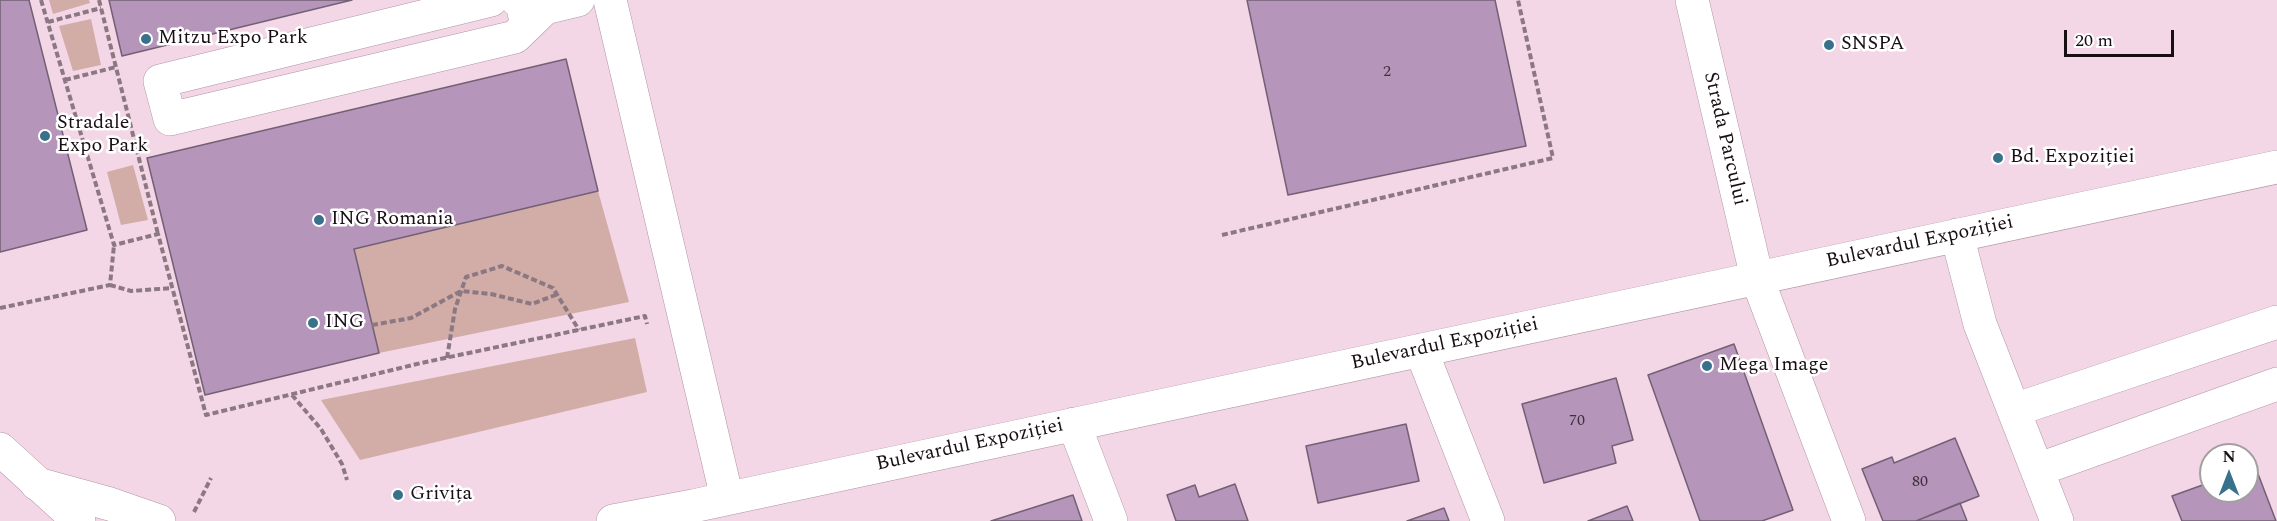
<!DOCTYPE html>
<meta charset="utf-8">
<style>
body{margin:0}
#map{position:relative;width:2277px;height:521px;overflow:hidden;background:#f4d7e6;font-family:Spectral,serif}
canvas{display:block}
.north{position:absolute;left:2199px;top:443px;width:60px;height:60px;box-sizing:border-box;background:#fff;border:2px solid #a39fa1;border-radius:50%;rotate:0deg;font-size:16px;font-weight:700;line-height:24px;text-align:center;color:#180f14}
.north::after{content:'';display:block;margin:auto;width:21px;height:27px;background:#39708b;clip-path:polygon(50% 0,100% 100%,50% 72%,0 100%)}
.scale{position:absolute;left:2064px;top:30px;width:110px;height:27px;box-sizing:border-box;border:3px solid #180f14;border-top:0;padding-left:8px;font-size:18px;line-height:21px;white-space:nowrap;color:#180f14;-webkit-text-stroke:4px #fff;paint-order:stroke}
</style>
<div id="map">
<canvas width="2277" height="521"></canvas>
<div class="north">N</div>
<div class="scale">20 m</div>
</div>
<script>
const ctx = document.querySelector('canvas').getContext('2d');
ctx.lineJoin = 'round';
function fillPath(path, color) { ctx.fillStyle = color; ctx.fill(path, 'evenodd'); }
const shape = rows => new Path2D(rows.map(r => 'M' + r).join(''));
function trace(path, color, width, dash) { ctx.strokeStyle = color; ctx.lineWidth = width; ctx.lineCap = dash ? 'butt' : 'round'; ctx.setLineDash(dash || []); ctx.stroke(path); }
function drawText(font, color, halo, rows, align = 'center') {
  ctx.font = font + ' Spectral,serif'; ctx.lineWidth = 5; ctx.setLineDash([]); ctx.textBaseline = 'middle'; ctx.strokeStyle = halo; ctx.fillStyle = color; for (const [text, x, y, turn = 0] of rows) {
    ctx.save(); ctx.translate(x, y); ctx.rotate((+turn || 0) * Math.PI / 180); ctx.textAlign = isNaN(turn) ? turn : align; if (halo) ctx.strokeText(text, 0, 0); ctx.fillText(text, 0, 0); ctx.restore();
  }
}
fillPath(shape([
 [49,0,89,0,90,3,53,14],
 [91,19,101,65,73,71,59,26],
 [133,165,148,220,121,225,107,172],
 [598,191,629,302,379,353,354,249],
 [635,338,647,392,360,460,321,400]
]), '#d2aca6');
const building = shape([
 [0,0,29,0,87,230,0,252,0,0],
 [109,0,352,0,122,56,109,0],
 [1247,0,1495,0,1526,146,1288,195,1247,0],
 [566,59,598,191,354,249,379,353,205,395,147,158,566,59],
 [1734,344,1793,510,1762,521,1700,521,1648,375,1734,344],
 [1616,378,1633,440,1612,446,1616,463,1544,483,1522,404,1616,378],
 [1406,424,1419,481,1318,503,1306,446,1406,424],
 [1955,438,1979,496,1916,521,1883,521,1862,469,1892,457,1894,463,1955,438],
 [2255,466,2276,521,2182,521,2172,496,2211,482,2211,491,2247,491,2247,468,2255,466],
 [1235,484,1248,521,1176,521,1167,495,1195,485,1199,497,1235,484],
 [1073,495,1082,521,991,521,1073,495],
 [1960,503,1967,521,1916,521,1960,503],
 [1627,506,1633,521,1588,521,1627,506],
 [1444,508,1449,521,1407,521,1444,508]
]);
fillPath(building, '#b695bb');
trace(building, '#726074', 1.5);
const minor = shape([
 [491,0,160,81,170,119,515,37,545,8,517,0],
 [610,0,727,498],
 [1692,0,1757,278,1849,521],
 [524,13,578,0],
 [1957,235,1980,324,2057,521],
 [1421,350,1488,521],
 [2014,410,2277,322],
 [1074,424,1111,521],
 [0,449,79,521],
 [2037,470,2277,384],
 [37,484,110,504,159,521],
 [613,521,693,506,2277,167]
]);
trace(minor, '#b095a3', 34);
trace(shape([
 [41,0,114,245,158,234,206,415,421,363,645,316,647,324],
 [99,0,158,234],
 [48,22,101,8],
 [65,80,116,67],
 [1222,235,1553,158,1518,0],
 [110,285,131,291,172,288],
 [0,308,110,285,114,245],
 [372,325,411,318,461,291,491,294,532,304,558,294],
 [447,358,455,309,466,277,502,266,553,288,579,330],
 [292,395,321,429,342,464,347,480],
 [194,512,211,478]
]), '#8c7882', 4, [6, 3]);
trace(minor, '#fff', 33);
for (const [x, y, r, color] of [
 [146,39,6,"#39708b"],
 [1829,45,6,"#39708b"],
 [45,136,6,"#39708b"],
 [1998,158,6,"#39708b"],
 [319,220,6,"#39708b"],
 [313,323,6,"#39708b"],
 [1707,366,6,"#39708b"],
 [398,495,6,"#39708b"]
]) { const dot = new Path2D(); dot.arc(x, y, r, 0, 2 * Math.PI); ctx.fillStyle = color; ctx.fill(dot); trace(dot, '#fff', 2); }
drawText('16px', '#40303e', null, [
 ["2",1387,73],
 ["70",1577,422],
 ["80",1920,483]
]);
drawText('20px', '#180f14', '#fff', [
 ["Mitzu Expo Park",158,39],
 ["SNSPA",1841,45],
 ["Stradale",57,124],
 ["Expo Park",57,147],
 ["Bd. Expoziției",2010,158],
 ["ING Romania",331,220],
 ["ING",325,323],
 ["Mega Image",1719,366],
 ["Grivița",410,495]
], 'left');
drawText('20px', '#180f14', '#fff', [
 ["Strada Parcului",1724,139,77],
 ["Bulevardul Expoziției",1920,243,-12],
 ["Bulevardul Expoziției",1445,345,-12],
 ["Bulevardul Expoziției",970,446,-12]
]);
</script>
